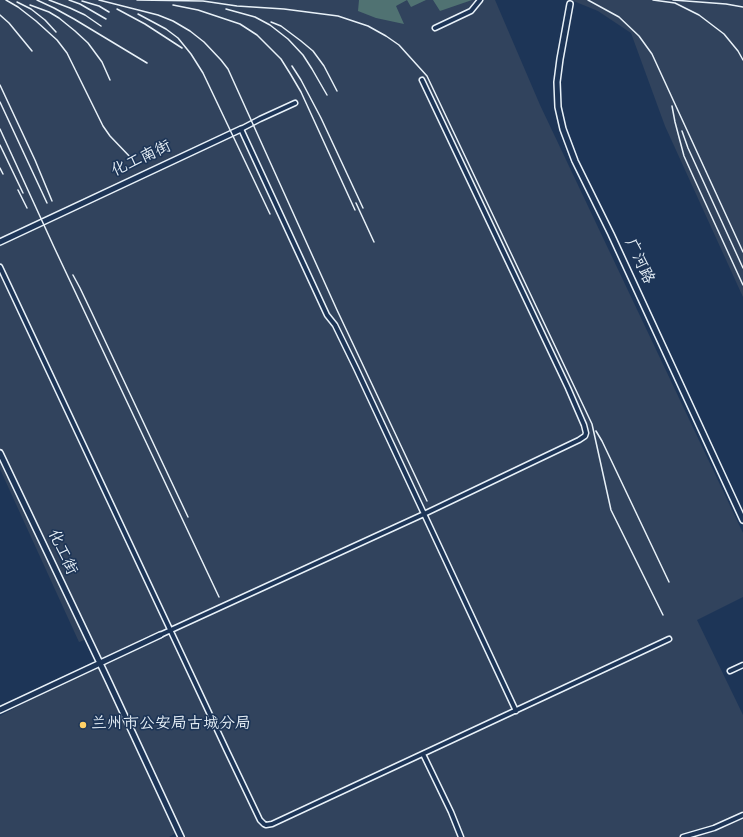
<!DOCTYPE html>
<meta charset="utf-8">
<style>
body{margin:0}
canvas{display:block;background:#1d3557}
</style>
<canvas width="743" height="837"></canvas>
<script>
const ctx = document.querySelector('canvas').getContext('2d');
ctx.lineJoin = 'round';
function fillPath(path, color) { ctx.fillStyle = color; ctx.fill(path, 'evenodd'); }
const shape = rows => new Path2D(rows.map(r => 'M' + r).join(''));
function trace(path, color, width, dash) { ctx.strokeStyle = color; ctx.lineWidth = width; ctx.lineCap = dash ? 'butt' : 'round'; ctx.setLineDash(dash || []); ctx.stroke(path); }
function drawText(font, color, halo, rows, align = 'center') {
  ctx.font = font + ' "Indie Flower","LXGW WenKai TC",sans-serif'; ctx.lineWidth = 3.5; ctx.setLineDash([]); ctx.textBaseline = 'middle'; ctx.strokeStyle = halo; ctx.fillStyle = color; for (const [text, x, y, turn = 0] of rows) {
    ctx.save(); ctx.translate(x, y); ctx.rotate((+turn || 0) * Math.PI / 180); ctx.textAlign = isNaN(turn) ? turn : align; if (halo) ctx.strokeText(text, 0, 0); ctx.fillText(text, 0, 0); ctx.restore();
  }
}
fillPath(shape([
 [0,0,495,0,540,105,743,533,743,597,697,620,743,715,743,837,181,837,178,832,169,837,0,837,0,716,99,663,105,670,92,637,79,642,0,469],
 [571,0,743,0,743,297,665,126,631,33,598,11]
]), '#31435d');
fillPath(shape([
 [359,0,426,0,411,7,407,0,396,6,404,24,376,18,358,11],
 [433,0,472,0,440,11]
]), '#507272');
const minor = shape([
 [435,28,471,11,480,0],
 [295,103,260,119,241,129,327,315,335,325,356,368,516,711],
 [0,267,227,751,260,820,264,824,266,825,272,824,669,639],
 [160,635,424,514,579,440,585,436,586,433,584,425,568,388,422,80],
 [730,671,743,665],
 [423,754,451,812,461,837],
 [683,837,714,828,743,815]
]);
const tertiary = shape([
 [570,4,560,59,557,82,558,107,563,129,575,161,611,234,743,520],
 [0,242,241,129],
 [0,453,108,680,181,837],
 [0,710,160,635]
]);
trace(minor, '#e8f1f8', 7);
trace(tertiary, '#e8f1f8', 8);
trace(minor, '#1d3557', 4);
trace(tertiary, '#1d3557', 5);
trace(shape([
 [6,0,18,7,36,21,57,40,67,53,103,126,110,136,133,160],
 [37,0,54,8,74,19,147,63],
 [49,0,70,8,85,15,101,26],
 [69,0,80,4,106,19],
 [99,0,158,15,173,21,190,31,204,42,221,60,228,69,337,310,427,501],
 [137,0,203,1,237,6,284,9,338,16,368,26,386,36,399,45,427,76,592,424,611,510,663,615],
 [588,0,619,17,639,36,652,54,743,252],
 [653,0,675,3,699,15,724,34,738,51,743,60],
 [673,0,726,4,743,7],
 [82,1,99,6,109,12],
 [17,2,31,9,45,20,56,32],
 [30,5,49,12,59,18,75,31,88,43,102,62,110,80],
 [173,5,198,10,240,24,257,35,281,59,291,75,301,92,355,210],
 [117,9,145,24,182,48],
 [226,9,255,17,270,25,288,39,303,55,312,69,327,95],
 [138,14,166,29,178,38,191,54,203,73,270,214],
 [0,15,9,23,32,51],
 [271,22,281,26,301,41,313,51,324,66,337,91],
 [292,66,301,80,321,118,363,208],
 [0,85,35,160,52,201],
 [0,102,47,203],
 [672,106,675,122,684,156,693,176,743,285],
 [0,129,54,247,219,597],
 [682,131,688,148,743,268],
 [0,145,23,193],
 [0,168,3,174],
 [18,190,27,208],
 [356,203,374,242],
 [73,275,80,288,91,311,188,517],
 [596,431,602,441,669,582]
]), '#e8f1f8', 1.5);
for (const [x, y, r, color] of [
 [83,725,4,"#ffd166"]
]) { const dot = new Path2D(); dot.arc(x, y, r, 0, 2 * Math.PI); ctx.fillStyle = color; ctx.fill(dot); trace(dot, '#1d3557', 1.5); }
drawText('16px', '#e8f1f8', '#1d3557', [
 ["化工南街",142,160,-25],
 ["广河路",638,262,65],
 ["化工街",61,553,65]
]);
drawText('16px', '#e8f1f8', '#1d3557', [
 ["兰州市公安局古城分局",91,725]
], 'left');
</script>
